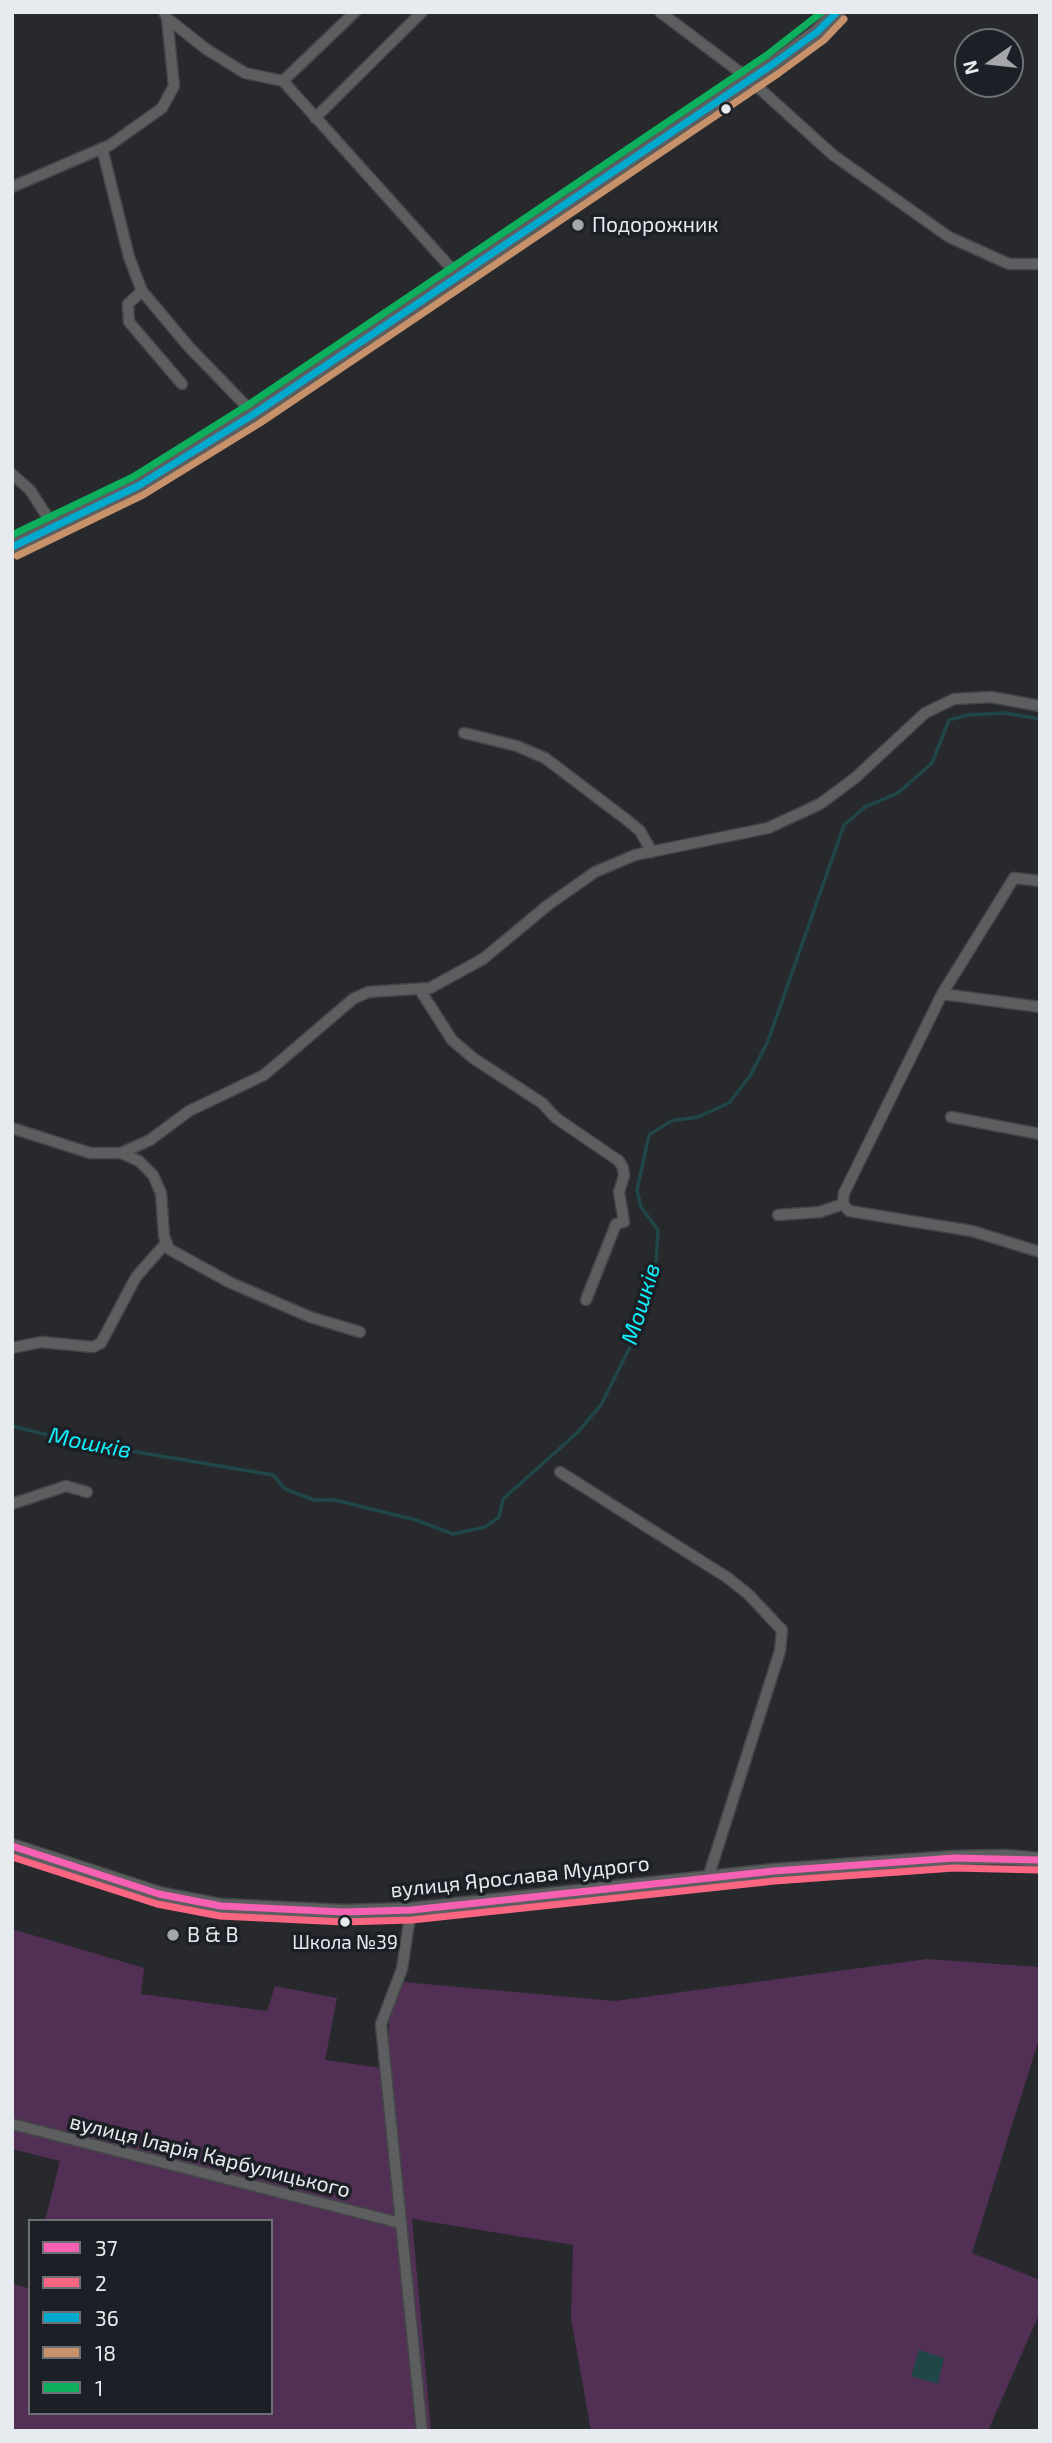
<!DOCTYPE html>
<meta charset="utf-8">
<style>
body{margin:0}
#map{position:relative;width:1052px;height:2443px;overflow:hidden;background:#27292d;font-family:"Exo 2",sans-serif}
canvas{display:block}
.frame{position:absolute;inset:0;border:14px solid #e7eaee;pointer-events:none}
.legend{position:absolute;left:28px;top:2219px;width:245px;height:196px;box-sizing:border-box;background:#1c1f25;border:2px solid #6d7075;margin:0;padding:9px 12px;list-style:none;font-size:21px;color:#e7eaee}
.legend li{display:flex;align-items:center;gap:14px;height:35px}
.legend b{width:35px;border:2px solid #6d7075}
.north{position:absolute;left:954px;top:28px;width:70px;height:70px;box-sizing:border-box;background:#1c1f25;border:2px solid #6d7075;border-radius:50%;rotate:256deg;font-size:19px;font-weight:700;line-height:28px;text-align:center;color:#e7eaee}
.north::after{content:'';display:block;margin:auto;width:24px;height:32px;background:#a4a6aa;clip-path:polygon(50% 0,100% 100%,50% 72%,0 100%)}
</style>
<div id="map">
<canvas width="1052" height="2443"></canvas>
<div class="frame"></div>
<ul class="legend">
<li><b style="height:9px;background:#f860b3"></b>37</li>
<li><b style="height:9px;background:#fa6682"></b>2</li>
<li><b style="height:9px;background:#00a9ce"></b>36</li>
<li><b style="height:9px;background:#c7916a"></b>18</li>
<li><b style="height:9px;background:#0daf5c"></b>1</li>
</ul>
<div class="north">N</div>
</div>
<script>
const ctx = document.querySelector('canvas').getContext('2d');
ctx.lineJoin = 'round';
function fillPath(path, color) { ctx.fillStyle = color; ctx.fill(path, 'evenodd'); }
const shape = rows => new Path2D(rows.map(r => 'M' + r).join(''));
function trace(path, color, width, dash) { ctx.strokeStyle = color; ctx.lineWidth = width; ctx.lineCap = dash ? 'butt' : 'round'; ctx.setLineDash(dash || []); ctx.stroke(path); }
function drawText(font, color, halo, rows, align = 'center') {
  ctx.font = font + ' "Exo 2",sans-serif'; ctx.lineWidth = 7; ctx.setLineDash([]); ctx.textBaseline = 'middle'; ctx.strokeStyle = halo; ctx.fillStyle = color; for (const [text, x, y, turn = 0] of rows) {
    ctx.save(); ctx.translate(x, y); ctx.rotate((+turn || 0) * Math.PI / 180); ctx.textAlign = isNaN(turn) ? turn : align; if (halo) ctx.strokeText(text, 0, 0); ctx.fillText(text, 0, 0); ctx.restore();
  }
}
fillPath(shape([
 [12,1929,144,1968,141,1994,267,2011,275,1986,337,1998,325,2060,389,2069,389,2020,403,1982,615,2001,927,1959,1040,1967,1040,2036,972,2253,1040,2280,1040,2312,988,2431,591,2431,571,2318,573,2245,412,2219,431,2431,12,2431,12,2284,28,2288,30,2284,30,2413,271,2413,271,2221,45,2221,60,2161,12,2149]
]), '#523055');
fillPath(shape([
 [919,2350,944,2358,938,2384,911,2376]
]), '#204648');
trace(shape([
 [12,1426,72,1441,273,1475,285,1489,314,1500,335,1500,416,1520,453,1534,485,1527,499,1517,503,1499,578,1432,601,1405,630,1347,635,1319,656,1261,658,1230,641,1207,637,1190,649,1135,671,1121,698,1117,729,1103,750,1076,768,1041,844,825,865,807,898,793,932,763,949,720,968,715,1005,713,1040,719]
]), '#204648', 3.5);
const street = shape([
 [660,12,749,79,833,155,949,237,1009,264,1040,264],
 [167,18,206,49,245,73,283,81],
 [283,81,459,277],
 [283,81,355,12],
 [315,118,422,12],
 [102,148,129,257,142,291,189,347,254,414],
 [12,187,110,145,162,108,174,86,167,18,164,12],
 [142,291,128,304,129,322,182,384],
 [12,474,30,490,54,527],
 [464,733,517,746,545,758,627,820,640,831,652,852],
 [1040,881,1014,878,942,994,844,1193,843,1204,849,1211,972,1231,1040,1252],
 [420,990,452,1040,473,1058,542,1103,556,1118,619,1161,623,1168,624,1176,619,1192,624,1222,616,1224,586,1300],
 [942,994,1040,1007],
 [951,1117,1040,1134],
 [12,1128,90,1153,121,1153,150,1140,189,1111,264,1075,353,999,368,992,430,988,483,959,548,905,595,872,635,855,768,828,820,804,855,778,925,713,954,699,991,697,1040,706],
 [121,1153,139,1161,153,1175,161,1193,164,1236,169,1249,229,1282,310,1317,360,1332],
 [778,1215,820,1212,843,1204],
 [12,1348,41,1342,93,1347,101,1343,136,1277,165,1244],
 [560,1472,728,1578,748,1594,782,1630,780,1651,708,1878],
 [12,1504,66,1486,87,1492],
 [411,1910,402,1969,381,2024,422,2431],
 [12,2124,400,2223]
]);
const secondary = shape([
 [12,547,138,486,254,414,773,64,817,32,837,12],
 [12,1846,159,1894,221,1906,344,1912,411,1910,774,1871,954,1858,1006,1857,1040,1860]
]);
trace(street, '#444548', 13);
trace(secondary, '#444548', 17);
trace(street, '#5d5e60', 10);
trace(secondary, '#5d5e60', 14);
trace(shape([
 [12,1846,159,1894,221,1906,344,1912,411,1910,774,1871,954,1858,1040,1860]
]), '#f860b3', 7);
trace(shape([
 [12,1857,157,1904,220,1916,343,1922,412,1920,775,1881,954,1868,1039,1870]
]), '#fa6682', 7);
trace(shape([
 [12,547,138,486,254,414,773,64,817,32,837,12]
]), '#00a9ce', 7);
trace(shape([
 [17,556,143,495,260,423,779,73,824,40,844,19]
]), '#c7916a', 7);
trace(shape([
 [12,535,133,477,248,405,767,55,822,12]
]), '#0daf5c', 7);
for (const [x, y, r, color] of [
 [726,109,6,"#e7eaee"],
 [578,225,7,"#a4a6aa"],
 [345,1922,6,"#e7eaee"],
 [173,1935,7,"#a4a6aa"]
]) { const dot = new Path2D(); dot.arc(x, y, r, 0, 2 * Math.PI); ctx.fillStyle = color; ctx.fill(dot); trace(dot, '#1c1f25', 2.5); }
drawText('19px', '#e7eaee', '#1c1f25', [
 ["Школа №39",345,1943]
]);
drawText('21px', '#e7eaee', '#1c1f25', [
 ["Подорожник",592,225],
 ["B & B",187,1935]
], 'left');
drawText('21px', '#e7eaee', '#1c1f25', [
 ["вулиця Ярослава Мудрого",520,1877,-6],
 ["вулиця Іларія Карбулицького",210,2156,14]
]);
drawText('italic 23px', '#11f0fa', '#1c1f25', [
 ["Мошків",641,1304,-73],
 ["Мошків",90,1443,11]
]);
</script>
